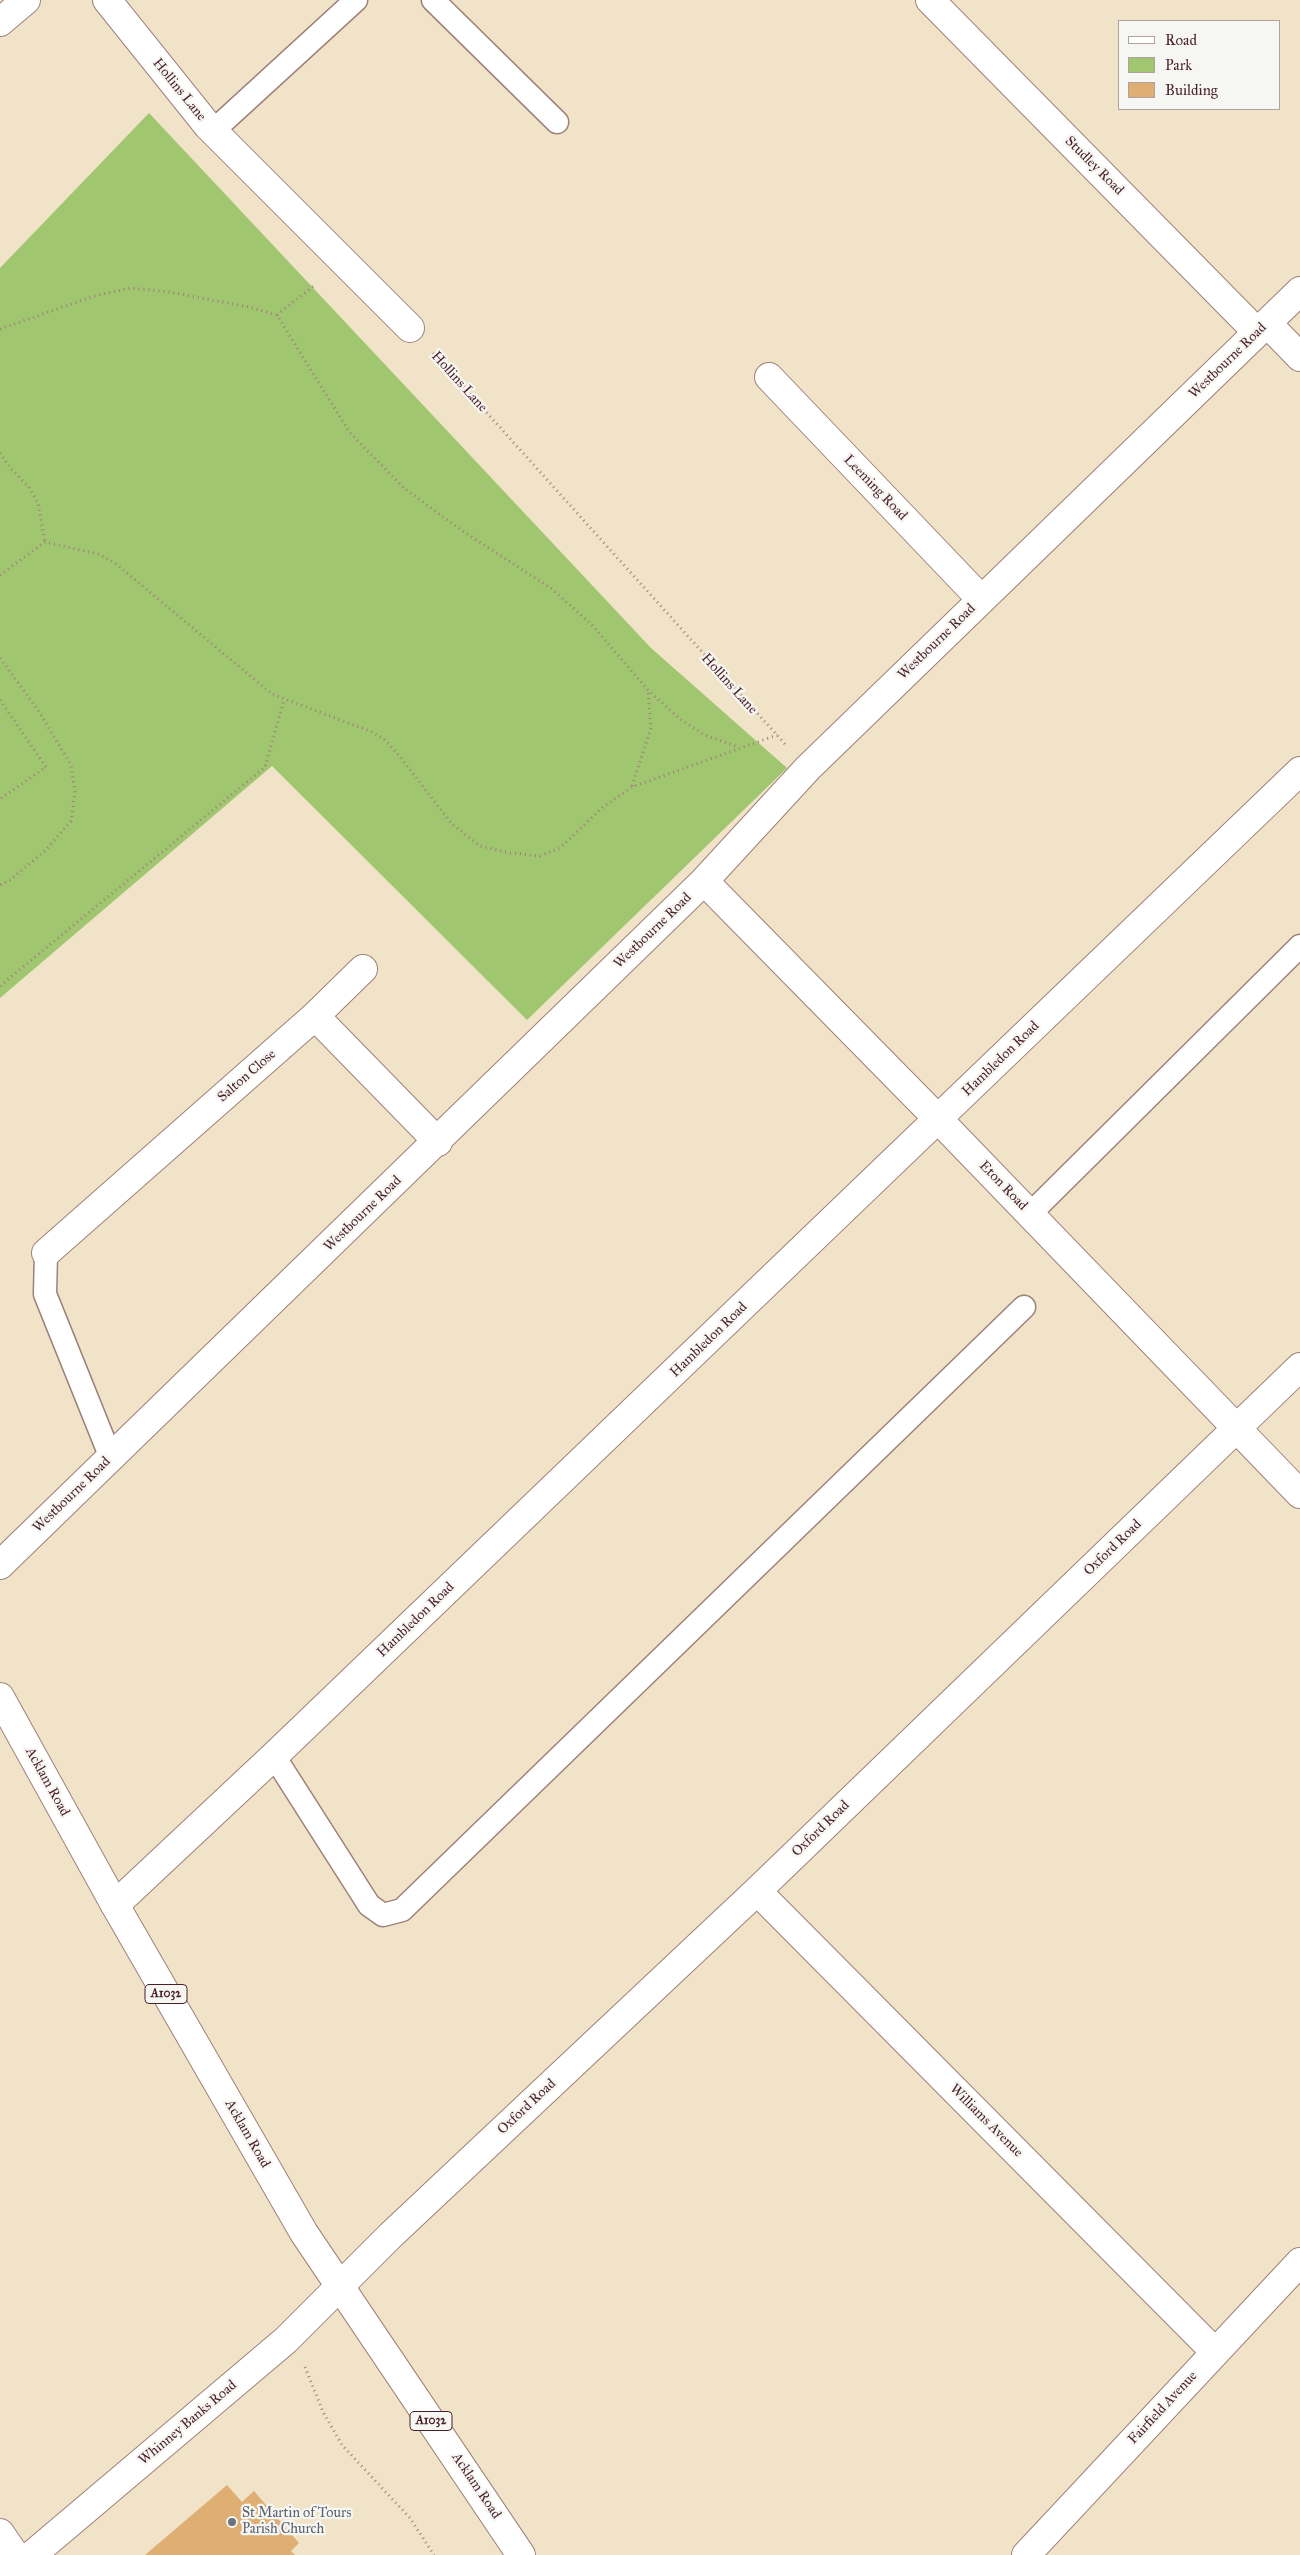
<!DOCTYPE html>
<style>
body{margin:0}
#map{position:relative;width:1300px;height:2555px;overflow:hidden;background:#f1e3c8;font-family:"IM FELL Great Primer",serif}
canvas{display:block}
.legend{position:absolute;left:1118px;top:20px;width:162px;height:90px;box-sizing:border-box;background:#f6f6f2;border:1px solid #b1a0a2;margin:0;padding:6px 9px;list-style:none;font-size:15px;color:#4a1f2b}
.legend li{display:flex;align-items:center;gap:10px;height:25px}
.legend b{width:25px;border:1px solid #b1a0a2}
</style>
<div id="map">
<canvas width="1300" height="2555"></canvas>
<ul class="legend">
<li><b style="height:6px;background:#fff"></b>Road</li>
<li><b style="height:14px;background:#a0c670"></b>Park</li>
<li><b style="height:14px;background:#dfae72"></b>Building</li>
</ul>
</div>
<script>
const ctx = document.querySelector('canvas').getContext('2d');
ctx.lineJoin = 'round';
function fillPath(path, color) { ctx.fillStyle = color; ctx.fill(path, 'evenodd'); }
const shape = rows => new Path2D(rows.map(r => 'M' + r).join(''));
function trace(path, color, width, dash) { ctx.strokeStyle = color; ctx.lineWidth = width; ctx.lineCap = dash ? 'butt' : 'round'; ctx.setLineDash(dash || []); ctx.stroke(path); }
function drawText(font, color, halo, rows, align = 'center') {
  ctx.font = font + ' "IM FELL Great Primer",serif'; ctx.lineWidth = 4.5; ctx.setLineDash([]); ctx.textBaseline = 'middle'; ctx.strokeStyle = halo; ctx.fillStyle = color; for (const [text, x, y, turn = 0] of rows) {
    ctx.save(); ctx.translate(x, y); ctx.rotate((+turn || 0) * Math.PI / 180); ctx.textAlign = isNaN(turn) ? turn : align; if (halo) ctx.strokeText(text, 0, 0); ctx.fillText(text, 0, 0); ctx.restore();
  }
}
fillPath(shape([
 [149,113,651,648,787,768,527,1020,272,766,0,998,0,268]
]), '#a0c670');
fillPath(shape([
 [227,2485,242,2502,254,2491,299,2543,291,2551,295,2555,145,2555]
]), '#dfae72');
const lane = shape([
 [433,0,557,122],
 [213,131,356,0],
 [1030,1214,1300,946],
 [46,1253,45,1294,111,1458],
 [274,1756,369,1905,383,1915,402,1910,1024,1307]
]);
const street = shape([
 [107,0,208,126,410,328],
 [930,0,1257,332],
 [0,22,26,0],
 [1267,323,1300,357],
 [769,377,981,599],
 [704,881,939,1120,1300,1494],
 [315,1016,363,969],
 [46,1253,315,1016,438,1142],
 [0,1565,704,881,808,768,1300,291],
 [757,1891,1215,2352],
 [115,1905,274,1756,1300,771],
 [0,2533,15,2555],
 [32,2555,286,2340,391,2235,757,1891,1300,1367],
 [1026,2555,1300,2262]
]);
const primary = shape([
 [0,1697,115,1905,304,2233,521,2555]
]);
trace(lane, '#9e817a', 25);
trace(street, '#9e817a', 30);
trace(primary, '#9e817a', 30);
trace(shape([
 [277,315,316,284],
 [0,329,94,296,131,288,169,292,249,307,277,315,350,433,404,488,461,530,552,589,591,624,648,690,680,719,705,735,738,747],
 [433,353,785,744],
 [0,453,11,469,29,487,38,503,45,542],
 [0,575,45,542,98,554,115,563,272,694,372,732,384,739,397,753,452,824,480,846,510,853,540,856,560,848,603,807,632,787,777,735],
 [0,658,38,710,71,765,75,792,71,821,45,851,10,880,0,885],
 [0,700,46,767,0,799],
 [632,786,651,728,648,691],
 [0,986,265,767,284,700],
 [305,2367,323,2412,342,2445,410,2518,434,2555]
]), '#9e817a', 3, [1, 4]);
trace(lane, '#fff', 22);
trace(street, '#fff', 28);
trace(primary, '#fff', 28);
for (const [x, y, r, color] of [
 [232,2522,5,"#6b7280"]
]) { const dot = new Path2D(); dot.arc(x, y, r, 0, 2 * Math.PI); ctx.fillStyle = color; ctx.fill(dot); trace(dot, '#f6f6f2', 2); }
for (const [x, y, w] of [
 [166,1994,42],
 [431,2421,42]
]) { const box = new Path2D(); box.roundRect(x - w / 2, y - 9.5, w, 19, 4); ctx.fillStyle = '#f6f6f2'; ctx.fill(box); trace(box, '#4a1f2b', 1); }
drawText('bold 12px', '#4a1f2b', null, [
 ["A1032",166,1994],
 ["A1032",431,2421]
]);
drawText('14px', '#4a1f2b', '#f6f6f2', [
 ["Hollins Lane",179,90,51],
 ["Studley Road",1094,166,45],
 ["Westbourne Road",1228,361,-44],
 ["Hollins Lane",459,382,48],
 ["Leeming Road",875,488,46],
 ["Westbourne Road",937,642,-44],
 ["Hollins Lane",729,684,48],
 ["Westbourne Road",653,931,-44],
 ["Hambledon Road",1001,1059,-44],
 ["Salton Close",247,1076,-41],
 ["Eton Road",1003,1186,46],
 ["Westbourne Road",363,1214,-44],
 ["Hambledon Road",709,1340,-44],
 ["Westbourne Road",72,1495,-44],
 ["Oxford Road",1113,1548,-44],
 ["Hambledon Road",416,1620,-44],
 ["Acklam Road",47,1782,61],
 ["Oxford Road",821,1829,-44],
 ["Oxford Road",527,2107,-43],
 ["Williams Avenue",986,2121,45],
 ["Acklam Road",247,2134,60],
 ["Fairfield Avenue",1163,2408,-47],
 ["Whinney Banks Road",188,2423,-40],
 ["Acklam Road",476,2486,56]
]);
drawText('14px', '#5b616d', '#f6f6f2', [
 ["St Martin of Tours",242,2514],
 ["Parish Church",242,2530]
], 'left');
</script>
